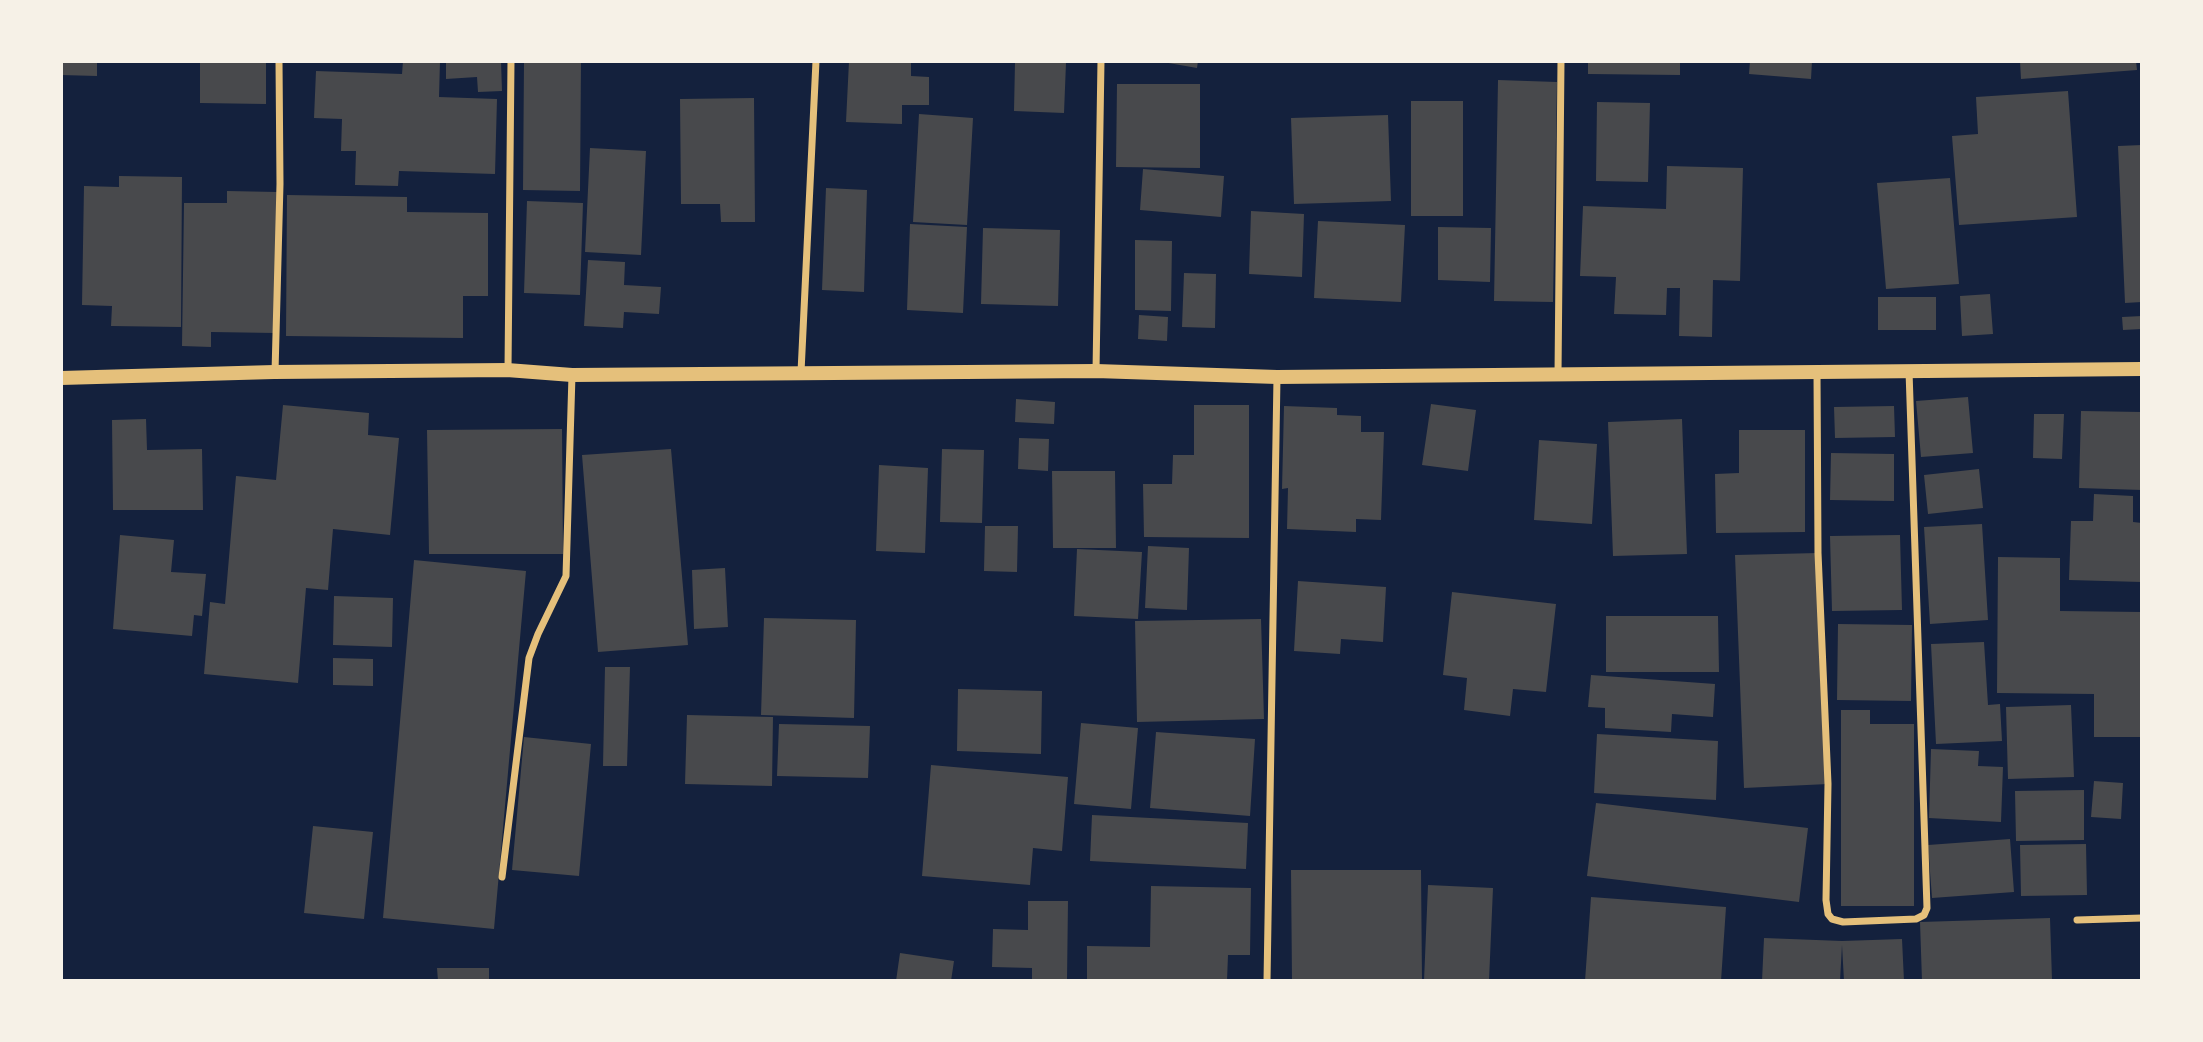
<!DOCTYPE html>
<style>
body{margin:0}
#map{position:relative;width:2203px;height:1042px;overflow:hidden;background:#14213d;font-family:Rubik,sans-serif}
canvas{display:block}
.frame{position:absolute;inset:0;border:63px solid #f6f1e7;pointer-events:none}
</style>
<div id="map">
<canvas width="2203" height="1042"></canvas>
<div class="frame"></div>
</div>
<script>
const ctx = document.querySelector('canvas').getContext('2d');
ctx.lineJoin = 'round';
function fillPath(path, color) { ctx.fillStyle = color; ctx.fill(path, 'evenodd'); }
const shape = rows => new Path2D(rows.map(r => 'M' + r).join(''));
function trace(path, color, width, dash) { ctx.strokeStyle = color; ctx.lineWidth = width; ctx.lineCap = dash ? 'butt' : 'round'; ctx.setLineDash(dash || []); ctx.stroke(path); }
fillPath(shape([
 [61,61,97,61,97,76,61,75],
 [200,61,266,61,266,104,200,103],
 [403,61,440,61,439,97,497,99,495,174,399,171,398,186,355,185,356,151,341,151,342,119,314,118,316,71,402,74],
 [446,61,501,61,502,91,478,92,477,77,446,79],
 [524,61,581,61,580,191,523,190],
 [849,61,911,61,911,76,929,77,929,105,902,105,902,124,846,122],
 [1157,61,1198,61,1197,68],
 [1588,61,1680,61,1680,75,1588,74],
 [1750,61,1812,61,1811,79,1749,74],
 [2020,61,2136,61,2137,70,2021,79],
 [1015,62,1066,63,1064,113,1014,111],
 [1498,80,1557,82,1553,302,1494,301],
 [1117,84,1200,84,1200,168,1116,167],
 [2068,91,2077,217,1959,225,1952,136,1978,134,1976,97],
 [754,98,755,222,721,222,720,204,681,204,680,99],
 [1411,101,1463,101,1463,216,1411,216],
 [1597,102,1650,103,1648,182,1596,181],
 [919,114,973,118,967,225,913,222],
 [1388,115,1391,201,1294,204,1291,118],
 [2142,145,2142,302,2125,303,2118,146],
 [590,148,646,151,641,255,585,252],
 [1667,166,1743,168,1740,281,1713,280,1712,337,1679,336,1680,288,1667,288,1666,315,1614,314,1616,277,1580,276,1583,206,1666,209],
 [1143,169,1224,176,1221,217,1140,210],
 [119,176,182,177,181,327,111,326,112,306,82,305,84,186,119,187],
 [1950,178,1959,284,1886,289,1877,183],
 [826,188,867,190,864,292,822,290],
 [227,191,277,192,275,333,211,332,211,347,182,346,184,203,227,203],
 [287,195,407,197,407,212,488,213,488,296,463,296,463,338,286,336],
 [527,201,583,203,580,295,524,293],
 [1251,211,1304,214,1302,277,1249,274],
 [1318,221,1405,225,1401,302,1314,298],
 [910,224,967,227,963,313,907,310],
 [1438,227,1491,228,1490,282,1438,280],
 [983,228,1060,230,1058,306,981,304],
 [1135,240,1172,241,1171,311,1135,310],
 [588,260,625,262,624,285,661,287,659,314,624,312,623,328,584,326],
 [1184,273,1216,274,1215,328,1182,327],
 [1990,294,1993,334,1962,336,1960,296],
 [1878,297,1936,297,1936,330,1878,330],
 [1139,315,1168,317,1167,341,1138,339],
 [2142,316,2142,329,2123,330,2122,317],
 [1968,397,1973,453,1921,457,1916,401],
 [1016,399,1055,402,1054,424,1015,422],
 [1431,404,1476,410,1468,471,1422,465],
 [283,405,369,413,368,435,399,438,390,535,333,529,328,590,306,588,298,683,204,674,210,602,225,604,236,476,276,480],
 [1194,405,1249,405,1249,538,1144,537,1143,484,1172,484,1173,455,1194,455],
 [1284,406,1337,408,1337,415,1361,416,1361,432,1384,432,1381,520,1356,519,1356,532,1287,529,1288,488,1282,489],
 [1894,406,1895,437,1835,438,1834,407],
 [2081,411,2142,412,2142,490,2079,488],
 [2034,414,2064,414,2062,459,2033,458],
 [146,419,147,450,202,449,203,510,113,510,112,420],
 [1682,419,1687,554,1613,556,1608,422],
 [562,429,563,554,429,554,427,430],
 [1739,430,1805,430,1805,532,1716,533,1715,474,1739,473],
 [1019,438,1049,439,1048,471,1018,469],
 [1539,440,1597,444,1592,524,1534,520],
 [671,449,688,645,598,652,582,455],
 [942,449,984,450,982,523,940,522],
 [1831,453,1894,454,1894,501,1830,500],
 [879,465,928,468,925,553,876,551],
 [1979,469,1983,508,1928,514,1924,475],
 [1052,471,1115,471,1116,548,1053,548],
 [2094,494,2133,496,2133,522,2142,523,2142,582,2069,580,2071,521,2093,521],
 [1982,524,1988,620,1930,624,1924,527],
 [985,526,1018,526,1017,572,984,571],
 [120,535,174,540,171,572,206,574,202,616,194,615,192,636,113,629],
 [1900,535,1902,610,1832,611,1830,536],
 [1148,546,1189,548,1187,610,1145,608],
 [1077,549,1142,552,1138,619,1074,616],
 [1818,553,1828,784,1744,788,1735,555],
 [1998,557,2060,558,2060,611,2142,612,2142,737,2094,737,2094,694,1997,693],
 [414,560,526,571,494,929,383,918],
 [725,568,728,627,694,629,692,570],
 [1298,581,1386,587,1383,642,1341,639,1340,654,1294,651],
 [1452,592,1556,604,1546,692,1513,689,1510,716,1464,710,1467,678,1443,675],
 [334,596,393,598,392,647,333,645],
 [1606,616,1718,616,1719,672,1606,672],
 [764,618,856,620,854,718,761,715],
 [1261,619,1264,719,1137,722,1135,621],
 [1838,624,1912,625,1911,701,1837,700],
 [1984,642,1988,705,2000,704,2002,741,1936,744,1931,644],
 [333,658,373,659,373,686,333,685],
 [605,667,630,667,627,766,603,766],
 [1591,675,1715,684,1713,717,1672,714,1671,732,1605,728,1605,708,1588,707],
 [958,689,1042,691,1041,754,957,751],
 [2071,705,2074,777,2008,779,2006,707],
 [1841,710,1870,710,1870,724,1914,724,1914,906,1841,906],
 [687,715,773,717,772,786,685,784],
 [1081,723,1138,728,1131,809,1074,804],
 [779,724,870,726,868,778,777,776],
 [1156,732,1255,739,1250,816,1150,808],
 [1597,734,1718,741,1716,800,1594,793],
 [524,737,591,744,579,876,512,870],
 [1931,749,1979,751,1978,766,2003,767,2001,822,1929,818],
 [931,765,1068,777,1062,851,1033,848,1030,885,922,876],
 [2094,781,2123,783,2121,819,2091,817],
 [2084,790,2084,840,2016,841,2015,791],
 [1596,803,1808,828,1799,902,1587,876],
 [1092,815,1248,823,1246,869,1090,861],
 [313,826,373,832,364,919,304,913],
 [2010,839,2014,892,1932,898,1928,845],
 [2086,844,2087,895,2021,896,2020,845],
 [1291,870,1421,870,1422,981,1292,981],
 [1428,885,1493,888,1489,981,1424,981],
 [1151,886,1251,888,1250,955,1228,955,1227,981,1087,981,1087,946,1150,947],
 [1591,897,1726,907,1721,981,1585,981],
 [1028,901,1068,901,1067,981,1032,981,1032,968,992,967,993,929,1028,930],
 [2050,918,2052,980,1922,981,1920,922],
 [1764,938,1842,941,1902,939,1904,981,1844,981,1842,945,1840,981,1762,981],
 [900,953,954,961,951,981,896,981],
 [437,968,489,968,489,981,438,981]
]), '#48494c');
trace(shape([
 [508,369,511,61],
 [1096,371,1101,61],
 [275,372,280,184,279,61],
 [801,372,816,61],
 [1817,373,1818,553,1828,784,1826,900,1828,914,1832,919,1843,922,1916,919,1924,915,1927,908,1909,371],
 [1558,374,1561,61],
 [502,877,529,658,538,634,566,576,572,375],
 [2077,920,2142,918],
 [1267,981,1277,377]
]), '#e5c07b', 7);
trace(shape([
 [61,378,274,372,507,370,572,375,1096,371,1277,377,2142,369]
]), '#e5c07b', 14);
</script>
